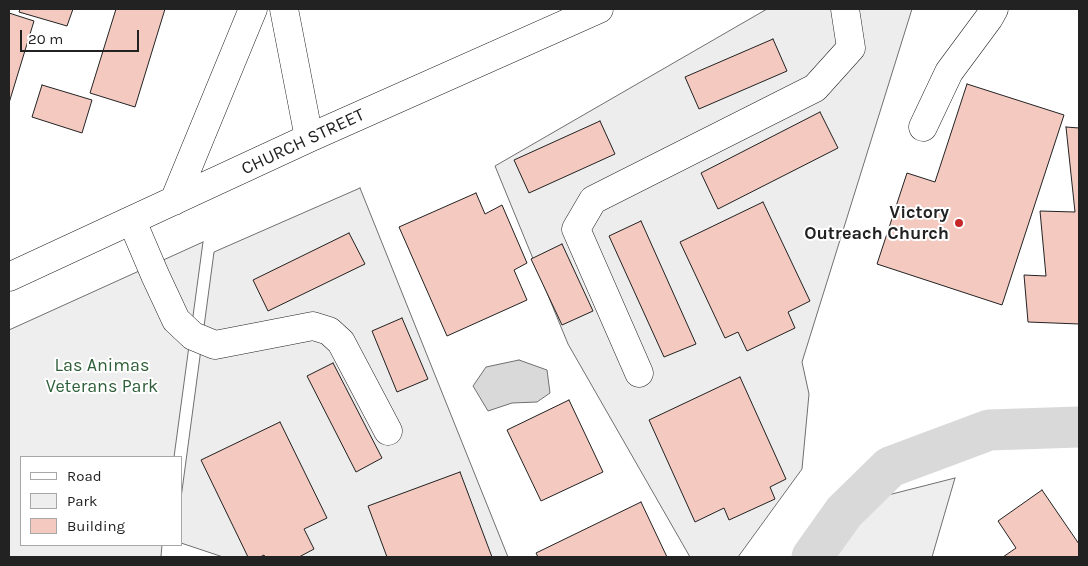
<!DOCTYPE html>
<style>
body{margin:0}
#map{position:relative;width:1088px;height:566px;overflow:hidden;background:#fff;font-family:Karla,sans-serif}
canvas{display:block}
.frame{position:absolute;inset:0;border:10px solid #222;pointer-events:none}
.legend{position:absolute;left:20px;top:456px;width:162px;height:90px;box-sizing:border-box;background:#fff;border:1px solid #a7a7a7;margin:0;padding:6px 9px;list-style:none;font-size:15px;color:#222}
.legend li{display:flex;align-items:center;gap:10px;height:25px}
.legend b{width:25px;border:1px solid #a7a7a7}
.scale{position:absolute;left:20px;top:30px;width:119px;height:22px;box-sizing:border-box;border:2px solid #222;border-top:0;padding-left:6px;font-size:15px;line-height:18px;white-space:nowrap;color:#222;-webkit-text-stroke:4px #fff;paint-order:stroke}
</style>
<div id="map">
<canvas width="1088" height="566"></canvas>
<div class="frame"></div>
<ul class="legend">
<li><b style="height:6px;background:#fff"></b>Road</li>
<li><b style="height:14px;background:#eee"></b>Park</li>
<li><b style="height:14px;background:#f3c9c0"></b>Building</li>
</ul>
<div class="scale">20 m</div>
</div>
<script>
const ctx = document.querySelector('canvas').getContext('2d');
ctx.lineJoin = 'round';
function fillPath(path, color) { ctx.fillStyle = color; ctx.fill(path, 'evenodd'); }
const shape = rows => new Path2D(rows.map(r => 'M' + r).join(''));
function trace(path, color, width, dash) { ctx.strokeStyle = color; ctx.lineWidth = width; ctx.lineCap = dash ? 'butt' : 'round'; ctx.setLineDash(dash || []); ctx.stroke(path); }
function drawText(font, color, halo, rows, align = 'center') {
  ctx.font = font + ' Karla,sans-serif'; ctx.lineWidth = 4; ctx.setLineDash([]); ctx.textBaseline = 'middle'; ctx.strokeStyle = halo; ctx.fillStyle = color; for (const [text, x, y, turn = 0] of rows) {
    ctx.save(); ctx.translate(x, y); ctx.rotate((+turn || 0) * Math.PI / 180); ctx.textAlign = isNaN(turn) ? turn : align; if (halo) ctx.strokeText(text, 0, 0); ctx.fillText(text, 0, 0); ctx.restore();
  }
}
const green = shape([
 [203,242,174,457,21,457,21,545,162,545,161,556,163,557,9,557,9,330,203,242],
 [955,478,932,557,827,557,850,527,888,495,955,478]
]);
fillPath(green, '#eee');
trace(green, '#6f6f6f', 1);
const parking = shape([
 [767,9,912,9,802,362,809,394,802,469,738,557,690,557,568,344,495,166,767,9],
 [360,188,508,557,223,557,181,543,181,498,214,252,360,188]
]);
fillPath(parking, '#ededed');
trace(parking, '#6f6f6f', 1);
const water = shape([
 [519,360,547,370,550,393,537,402,512,403,488,411,473,386,486,367,519,360]
]);
fillPath(water, '#d9d9d9');
trace(water, '#6f6f6f', 1);
trace(shape([
 [812,557,844,512,890,467,989,430,1079,427]
]), '#d9d9d9', 41);
const building = shape([
 [20,9,73,9,67,26,19,12,20,9],
 [116,9,165,9,135,107,90,93,116,9],
 [9,13,34,21,9,103,9,13],
 [773,39,787,71,699,109,685,77,773,39],
 [967,84,1064,115,1002,305,877,264,907,173,935,182,967,84],
 [42,85,92,100,82,133,32,117,42,85],
 [820,112,838,148,718,209,701,173,820,112],
 [600,121,615,154,529,193,514,160,600,121],
 [1066,127,1079,128,1079,324,1028,322,1024,275,1046,276,1040,211,1075,212,1066,127],
 [476,193,485,214,502,205,527,263,514,270,527,300,447,336,399,227,476,193],
 [763,202,810,301,788,312,795,328,747,351,738,332,725,338,680,242,763,202],
 [641,221,696,344,664,357,609,236,641,221],
 [349,233,365,264,268,311,253,280,349,233],
 [562,244,593,311,562,325,531,259,562,244],
 [402,318,428,379,397,392,372,331,402,318],
 [333,363,382,458,356,472,307,376,333,363],
 [740,377,786,479,770,487,775,499,729,520,724,508,695,522,649,420,740,377],
 [569,400,603,472,541,501,507,430,569,400],
 [280,422,327,518,304,529,314,549,299,557,265,557,264,555,260,557,248,557,201,460,280,422],
 [460,472,492,557,387,557,368,506,460,472],
 [1042,490,1079,544,1079,557,1003,557,1016,548,998,521,1042,490],
 [641,502,667,557,538,557,536,553,641,502]
]);
fillPath(building, '#f3c9c0');
trace(building, '#222', 1);
const minor = shape([
 [284,9,309,138],
 [923,127,949,72,989,18,994,9],
 [174,201,253,9],
 [132,221,155,275,176,320,193,336,215,345,313,326,329,331,341,342,388,431],
 [9,277,309,138,599,9],
 [639,373,576,229,593,200,815,88,851,48,845,9]
]);
trace(minor, '#222', 29);
trace(minor, '#fff', 28);
for (const [x, y, r, color] of [
 [959,223,5,"#c62828"]
]) { const dot = new Path2D(); dot.arc(x, y, r, 0, 2 * Math.PI); ctx.fillStyle = color; ctx.fill(dot); trace(dot, '#fff', 2); }
drawText('18px', '#222', '#fff', [
 ["CHURCH STREET",303,142,-25]
]);
drawText('bold 18px', '#222', '#fff', [
 ["Victory",949,213],
 ["Outreach Church",949,234]
], 'right');
drawText('18px', '#2f5e38', '#fff', [
 ["Las Animas",102,366],
 ["Veterans Park",102,387]
]);
</script>
